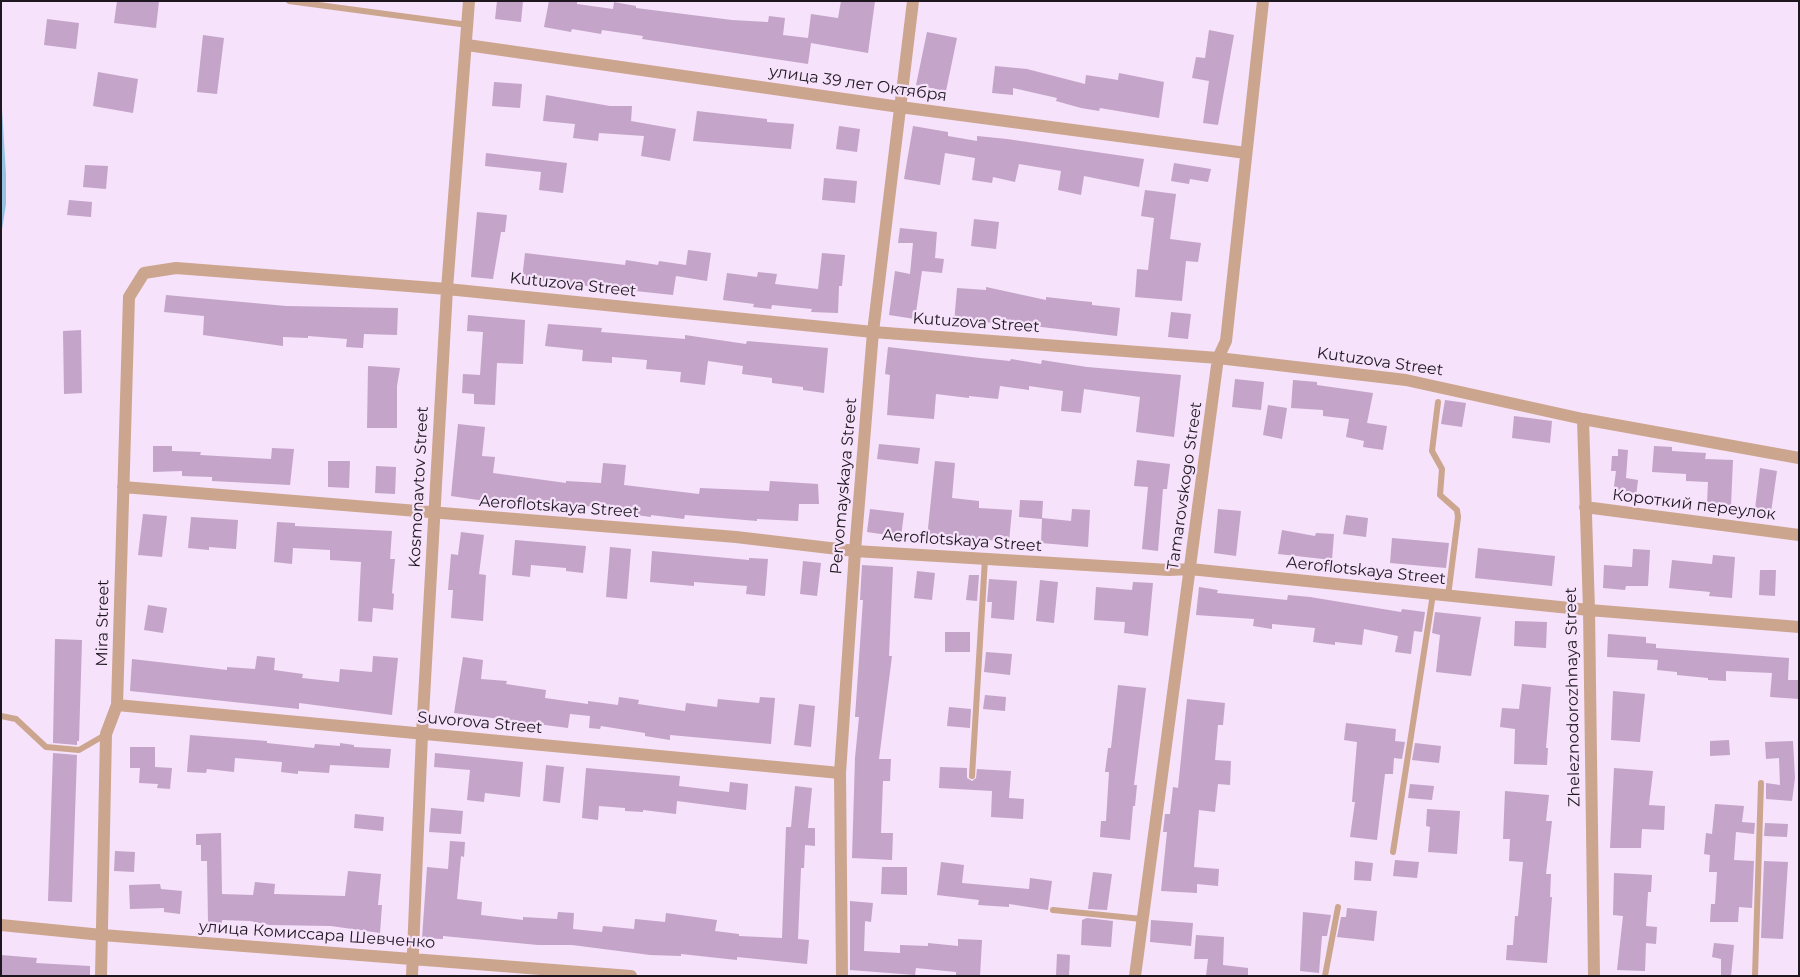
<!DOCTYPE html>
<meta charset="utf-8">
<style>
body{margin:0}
#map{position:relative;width:1800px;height:977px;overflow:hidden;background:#f6e2fa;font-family:Montserrat,sans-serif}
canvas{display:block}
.frame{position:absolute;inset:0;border:2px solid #1e1720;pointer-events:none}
</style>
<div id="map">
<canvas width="1800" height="977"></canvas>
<div class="frame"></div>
</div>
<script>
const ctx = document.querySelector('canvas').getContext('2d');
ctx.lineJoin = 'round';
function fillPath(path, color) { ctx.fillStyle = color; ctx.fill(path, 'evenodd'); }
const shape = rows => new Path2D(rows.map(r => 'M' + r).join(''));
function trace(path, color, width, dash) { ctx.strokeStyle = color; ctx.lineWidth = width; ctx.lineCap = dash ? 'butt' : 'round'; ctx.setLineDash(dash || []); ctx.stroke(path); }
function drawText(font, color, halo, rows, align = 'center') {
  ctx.font = font + ' Montserrat,sans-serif'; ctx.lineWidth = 4.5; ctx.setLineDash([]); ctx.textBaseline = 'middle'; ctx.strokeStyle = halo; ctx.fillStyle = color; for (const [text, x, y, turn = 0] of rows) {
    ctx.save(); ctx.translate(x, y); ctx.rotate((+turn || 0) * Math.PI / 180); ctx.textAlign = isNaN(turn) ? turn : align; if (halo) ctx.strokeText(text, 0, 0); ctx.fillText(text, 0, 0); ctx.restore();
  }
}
fillPath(shape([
 [1,93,6,174,6,204,1,236]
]), '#93c3dd');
fillPath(shape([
 [117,1,159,1,156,28,114,23],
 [497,1,523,1,521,22,495,19],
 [549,1,577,1,577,4,613,9,614,2,636,6,636,8,732,20,768,22,769,16,785,18,783,35,808,38,811,14,838,18,841,1,875,1,868,53,811,43,808,64,642,39,643,36,602,30,601,34,572,29,571,32,544,27],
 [47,19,79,23,76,49,44,45],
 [1209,30,1234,35,1218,125,1203,123,1209,81,1192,78,1196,57,1205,58],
 [927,32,957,38,946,91,916,85],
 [203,35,224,38,217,94,197,92],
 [995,66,1027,69,1085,84,1086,75,1118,80,1119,73,1164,82,1159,118,1100,108,1099,111,1081,108,1056,101,1057,98,1013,88,1013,95,992,93],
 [98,72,138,79,133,113,93,106],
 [494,82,522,84,520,108,492,106],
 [546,95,610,106,632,106,631,121,676,129,670,161,641,156,644,136,599,133,598,141,573,138,575,124,543,121],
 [697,111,767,119,767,122,794,124,791,149,693,141],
 [839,126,860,129,857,152,836,149],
 [913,126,948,132,948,136,977,141,977,136,1007,139,1144,159,1139,187,1084,176,1081,195,1058,190,1061,171,1019,164,1015,182,993,177,992,183,972,180,975,158,945,153,940,185,904,179],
 [486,153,567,163,563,193,539,190,541,172,485,166],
 [1174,163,1211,169,1208,182,1190,179,1189,184,1171,181],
 [85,165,108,166,106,189,83,187],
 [824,178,857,181,855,203,822,200],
 [1145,190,1176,194,1170,239,1201,243,1198,262,1186,261,1182,301,1135,297,1137,269,1148,270,1154,218,1141,216],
 [69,200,92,202,91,217,67,215],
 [477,212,507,215,505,232,501,232,493,279,471,277],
 [974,219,999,222,996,249,971,246],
 [900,228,937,232,935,258,944,259,942,273,922,271,915,319,889,315,895,271,910,274,913,243,898,243],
 [688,250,711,253,707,281,676,276,673,295,522,279,525,253,625,265,626,260,658,265,659,261,686,265],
 [822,253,845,255,842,286,839,286,838,313,811,312,812,309,772,305,771,309,753,307,754,304,723,300,727,273,757,277,758,272,777,274,775,284,818,289],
 [986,287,1046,300,1046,297,1081,301,1092,302,1092,305,1120,308,1117,336,1033,326,1033,329,979,321,979,325,954,323,957,288,986,290],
 [166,295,286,306,398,308,397,335,364,334,363,348,346,347,347,339,308,336,308,338,283,337,283,346,203,335,204,316,164,312],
 [1171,312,1191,314,1188,339,1168,337],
 [468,315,525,320,523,364,497,363,495,405,474,404,474,394,462,393,463,374,480,375,483,332,467,331],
 [548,324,602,328,601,332,685,339,685,335,746,344,747,341,828,348,824,393,803,390,803,387,772,383,772,378,742,374,743,366,708,361,705,385,680,382,681,372,646,369,647,360,612,357,612,363,582,361,583,350,545,346],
 [81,330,82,393,64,394,63,331],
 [888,347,980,358,1010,361,1011,359,1041,364,1042,360,1087,367,1181,375,1174,437,1136,432,1140,397,1084,389,1081,413,1061,411,1063,391,1029,386,1029,390,1000,386,998,399,969,396,969,398,936,394,934,419,887,415,890,375,885,374],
 [368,366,400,368,397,386,397,428,367,428],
 [1235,379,1264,382,1261,410,1232,407],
 [1293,380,1317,382,1317,385,1373,393,1367,423,1387,426,1383,450,1363,447,1364,441,1346,437,1349,419,1323,416,1323,410,1291,408],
 [1445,400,1466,403,1462,427,1441,424],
 [1268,405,1287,408,1282,439,1263,435],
 [1514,416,1552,421,1550,443,1512,438],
 [458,424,485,427,482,456,495,457,493,473,566,483,566,481,601,483,603,463,626,465,624,485,699,494,700,488,769,491,770,481,818,484,819,504,799,504,798,521,757,519,757,521,685,515,684,519,651,515,651,517,598,510,598,507,520,502,519,506,451,496],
 [879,444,920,448,918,464,877,459],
 [153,446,172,446,172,451,201,452,200,455,271,459,272,448,294,449,290,485,212,481,212,477,182,476,182,471,153,472],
 [1654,446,1672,447,1672,451,1706,453,1705,459,1733,460,1731,505,1707,504,1708,482,1686,481,1686,474,1652,472],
 [1618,449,1628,450,1626,478,1638,480,1636,497,1613,494,1616,471,1611,471,1612,456,1618,456],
 [1137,460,1170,464,1167,489,1163,489,1158,551,1142,549,1148,487,1134,486],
 [328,461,350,461,349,488,328,487],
 [935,461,955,463,952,498,979,501,979,508,1012,510,1009,542,948,536,948,540,927,538],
 [376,466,396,467,395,494,375,493],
 [1760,468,1777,471,1770,519,1754,517],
 [1020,500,1043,501,1042,518,1071,521,1072,509,1090,510,1088,547,1041,543,1042,519,1019,517],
 [870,509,904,513,901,537,867,532],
 [1218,509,1241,511,1236,556,1214,553],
 [143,514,167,516,162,557,138,555],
 [1346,515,1368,518,1366,537,1343,534],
 [191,517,238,520,236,549,209,547,209,550,188,548],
 [277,522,295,523,295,526,392,531,390,559,395,559,392,593,394,594,393,610,373,608,372,622,358,621,361,562,330,560,330,550,293,548,292,564,274,562],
 [1282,530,1315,536,1316,533,1334,534,1332,560,1278,554],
 [461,532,484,535,479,574,486,575,483,621,451,618,453,590,448,590,451,554,458,555],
 [1392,538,1449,543,1446,568,1390,563],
 [515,540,586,546,583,573,566,571,566,568,531,565,530,577,512,575],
 [610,547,631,549,627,599,606,597],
 [1478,548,1555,556,1552,586,1475,578],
 [1633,549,1650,550,1648,586,1626,586,1625,590,1603,588,1604,565,1632,567],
 [652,551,749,560,749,558,768,559,765,596,746,594,747,586,694,582,694,586,650,582],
 [1713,555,1735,557,1732,598,1709,596,1710,592,1669,588,1672,560,1712,564],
 [803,561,821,563,817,596,800,594],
 [862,565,893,567,889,656,892,656,879,759,891,759,890,781,883,781,881,833,893,833,892,860,852,858,855,758,859,717,855,717,863,600,860,600],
 [1760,570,1776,570,1775,596,1759,595],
 [917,571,935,573,932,600,914,598],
 [969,575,979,575,977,601,966,600],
 [989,579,1017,581,1014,620,991,618,992,602,987,602],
 [1040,580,1058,582,1054,623,1036,621],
 [1133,582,1153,583,1148,636,1124,633,1125,622,1094,620,1096,587,1132,590],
 [1199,587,1218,590,1217,593,1287,600,1288,595,1310,597,1401,612,1402,609,1425,612,1422,632,1414,631,1411,654,1395,652,1398,636,1364,629,1362,645,1335,642,1335,645,1313,642,1315,628,1272,624,1272,629,1253,626,1254,619,1196,615],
 [148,605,167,608,163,633,144,630],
 [1435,612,1481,617,1471,676,1436,672,1440,635,1432,633],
 [1515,621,1547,622,1546,648,1514,646],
 [945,632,970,632,970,652,945,652],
 [1608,634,1646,637,1646,643,1656,644,1656,648,1789,658,1788,680,1799,680,1799,699,1770,697,1772,673,1726,671,1726,681,1708,680,1708,678,1677,675,1677,672,1657,670,1658,660,1607,657],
 [55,639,82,640,79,741,77,741,77,745,53,743,53,741],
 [986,652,1012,654,1010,675,984,672],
 [257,656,275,658,274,670,303,674,302,678,339,682,340,669,372,672,373,656,398,658,392,715,299,703,299,709,130,691,132,659,227,670,227,667,255,669],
 [463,657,483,660,481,679,507,681,506,684,546,690,545,698,588,704,588,701,618,705,619,697,639,700,638,704,685,711,686,703,717,707,718,699,759,703,760,697,775,698,771,744,670,735,670,740,645,736,645,733,601,726,600,729,589,728,590,716,570,714,568,728,454,713],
 [1522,684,1551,687,1546,748,1548,748,1547,765,1514,764,1515,729,1500,727,1502,708,1519,709],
 [1118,685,1146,688,1134,785,1137,785,1135,806,1133,806,1130,840,1100,837,1101,821,1106,821,1109,772,1105,772,1108,748,1111,748],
 [1613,691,1645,694,1640,742,1611,740],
 [985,695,1006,697,1005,711,983,709],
 [1187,699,1225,703,1223,725,1218,725,1215,760,1231,761,1230,785,1218,784,1215,812,1199,810,1194,867,1219,869,1218,886,1197,884,1197,893,1161,891,1167,832,1163,832,1165,814,1170,814,1173,787,1178,788],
 [799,704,815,706,811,747,794,745],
 [949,707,971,709,970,728,947,726],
 [1346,723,1396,729,1395,741,1405,742,1402,759,1394,758,1393,774,1385,774,1377,840,1350,837,1355,802,1352,802,1357,742,1344,740],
 [190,735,267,741,267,743,314,748,315,744,340,746,340,743,354,745,354,747,391,749,389,768,330,765,329,773,298,771,298,774,281,772,282,762,235,758,234,772,207,769,206,773,187,772],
 [1729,740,1730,755,1710,756,1710,741],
 [1793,741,1795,778,1792,801,1766,799,1766,783,1780,785,1779,758,1766,759,1765,742],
 [1415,743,1441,746,1439,763,1412,760],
 [130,747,155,747,155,767,172,768,170,789,157,788,158,784,139,783,140,768,130,768],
 [53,753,77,755,72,902,48,901],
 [435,753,523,762,520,797,485,793,484,802,467,800,470,770,434,767],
 [546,765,564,767,560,803,543,801],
 [940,767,967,768,967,778,972,781,976,778,977,769,1011,771,1009,798,1024,799,1023,819,991,817,992,791,939,788],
 [586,768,680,776,679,786,729,792,730,782,748,784,746,810,677,801,676,814,643,810,643,812,625,811,625,808,599,806,598,820,582,818],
 [1614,768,1653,771,1649,805,1665,806,1664,830,1642,829,1641,848,1610,848],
 [1410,784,1434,786,1432,800,1408,798],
 [795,786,812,788,808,828,815,828,815,846,805,845,804,868,801,868,798,939,809,940,807,964,737,957,737,960,681,954,681,956,650,955,572,945,538,945,443,936,443,939,422,938,427,867,448,869,450,841,465,842,464,857,461,856,457,899,482,902,481,915,523,920,523,917,557,919,558,912,574,913,573,929,602,932,603,926,634,929,635,919,665,922,666,913,717,920,715,931,739,934,739,936,782,938,786,827,791,827],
 [1505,791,1549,795,1546,821,1552,821,1546,874,1551,874,1550,897,1552,897,1547,963,1506,960,1507,945,1513,945,1515,916,1518,916,1523,862,1509,861,1510,839,1503,839],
 [1715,804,1744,806,1742,822,1755,823,1754,834,1736,832,1734,860,1754,861,1752,908,1739,907,1738,922,1710,922,1711,904,1715,904,1717,872,1709,872,1710,855,1704,854,1706,833,1712,834],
 [431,808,463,811,461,834,429,832],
 [1427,809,1460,811,1457,854,1428,852,1430,827,1426,826],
 [355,814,384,817,383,831,354,828],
 [1765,823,1788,824,1787,837,1764,836],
 [221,833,222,894,253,895,255,882,275,884,274,894,345,896,348,871,381,874,378,905,382,905,380,933,331,926,270,925,250,921,222,920,222,923,208,923,207,861,201,861,201,845,196,845,196,834],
 [115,851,135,852,134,872,114,871],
 [1395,860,1419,862,1417,878,1393,876],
 [1355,861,1373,863,1371,881,1354,880],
 [1764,861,1788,862,1783,939,1761,938],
 [941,862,964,865,962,883,1029,889,1030,878,1052,881,1048,910,1009,904,1009,907,978,905,979,900,937,895],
 [882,867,907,867,907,895,881,894],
 [1093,872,1112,874,1107,910,1088,909],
 [1614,873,1652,875,1651,892,1648,892,1646,926,1657,927,1656,944,1646,943,1645,971,1617,970,1623,916,1613,915],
 [160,884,161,889,182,891,180,914,164,912,164,908,130,909,129,885],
 [850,901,873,903,871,922,865,921,864,951,900,953,900,945,928,946,928,943,958,946,958,939,982,940,980,976,956,976,956,972,916,968,915,975,850,970],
 [1347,908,1377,911,1374,941,1337,937,1341,917,1346,917],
 [1303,912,1331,915,1327,936,1322,936,1319,973,1300,971],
 [1087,918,1113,921,1111,947,1081,945,1082,920],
 [1151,920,1193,923,1191,946,1150,942],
 [1196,935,1224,937,1223,965,1248,968,1248,976,1206,976,1208,959,1194,959],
 [1714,943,1734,945,1731,976,1721,976,1721,959,1712,957],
 [1057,954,1070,955,1069,976,1056,976],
 [1,955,37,958,36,963,90,966,90,976,1,976]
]), '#c4a4c9');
trace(shape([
 [289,1,468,25],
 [1438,402,1432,451,1442,469,1440,495,1457,510,1458,517,1448,596],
 [1,716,16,719,46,747,79,750,105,735],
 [972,776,985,559],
 [1393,852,1433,594],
 [1053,910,1142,919],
 [1325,976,1338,907],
 [1755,976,1761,783]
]), '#cca58f', 6);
trace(shape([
 [467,45,900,107,1246,153],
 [1583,419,1589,610,1594,976],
 [123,487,736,537,855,551,1169,570,1190,569,1589,610,1799,627],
 [1585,507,1799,535],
 [117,705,840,773],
 [1,925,102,935,631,976],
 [101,976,106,734,117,705,129,297,144,273,176,268,447,289,873,332,1218,358,1406,380,1583,419,1799,458],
 [412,976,422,734,447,289,469,1],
 [842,976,840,773,855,551,873,332,913,1],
 [1135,976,1218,358,1226,341,1263,1]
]), '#cca58f', 12);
drawText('16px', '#1e1720', '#f6e2fa', [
 ["улица 39 лет Октября",858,84,8],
 ["Kutuzova Street",573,285,6],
 ["Kutuzova Street",976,323,4],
 ["Kutuzova Street",1380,362,8],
 ["Pervomayskaya Street",844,486,-85],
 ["Tamarovskogo Street",1185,486,-82],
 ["Kosmonavtov Street",419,487,-87],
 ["Короткий переулок",1694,505,7],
 ["Aeroflotskaya Street",559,507,4],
 ["Aeroflotskaya Street",962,541,4],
 ["Aeroflotskaya Street",1366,571,6],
 ["Mira Street",103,623,-89],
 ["Zheleznodorozhnaya Street",1573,697,-91],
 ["Suvorova Street",480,723,5],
 ["улица Комиссара Шевченко",317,935,4]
]);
</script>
